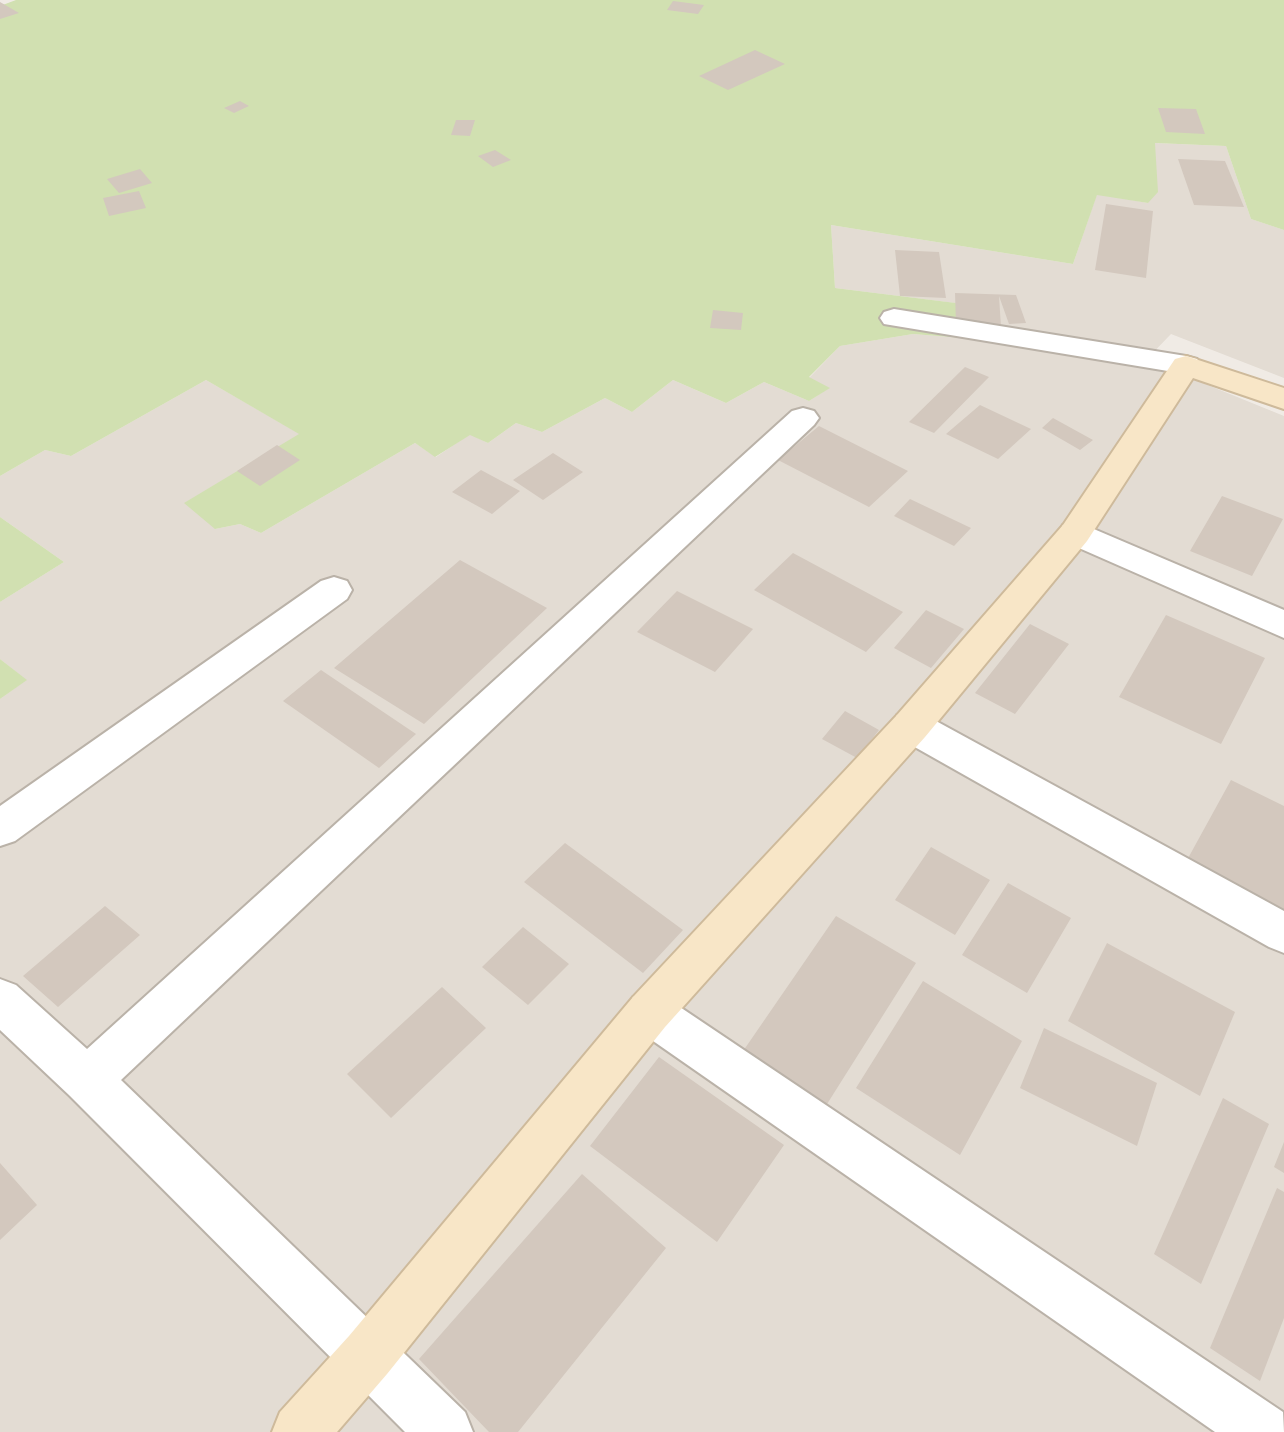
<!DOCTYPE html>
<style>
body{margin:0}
canvas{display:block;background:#f0ebe5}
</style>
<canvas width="1284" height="1432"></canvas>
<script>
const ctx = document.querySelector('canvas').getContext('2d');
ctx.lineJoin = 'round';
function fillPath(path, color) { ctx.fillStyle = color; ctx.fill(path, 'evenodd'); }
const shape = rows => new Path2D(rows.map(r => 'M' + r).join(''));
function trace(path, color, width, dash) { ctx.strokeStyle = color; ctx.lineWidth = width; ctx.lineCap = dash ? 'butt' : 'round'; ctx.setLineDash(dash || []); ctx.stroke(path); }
fillPath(shape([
 [1154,143,1226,146,1251,219,1284,230,1284,378,1171,334,1146,360,1284,416,1284,1432,0,1432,0,699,26,680,0,659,0,602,64,562,0,517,0,476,45,450,71,456,206,380,300,434,215,529,240,524,261,533,415,443,436,457,470,434,488,443,516,423,542,432,605,398,632,412,673,380,726,403,764,382,809,401,829,388,809,378,840,346,913,334,963,338,979,306,835,288,831,225,1073,264,1097,194,1148,203]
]), '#e3dcd3');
fillPath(shape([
 [16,0,1284,0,1284,230,1251,219,1226,146,1155,143,1158,192,1148,203,1097,195,1073,264,831,225,835,288,980,306,963,338,913,334,840,346,809,377,830,388,809,401,764,382,726,403,673,380,632,412,605,398,542,432,516,423,488,443,470,435,435,457,415,443,261,533,240,524,215,529,184,503,299,434,206,380,71,456,45,450,0,476,0,6],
 [0,517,64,562,0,602],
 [0,659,27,680,0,699]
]), '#d1e0b1');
fillPath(shape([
 [673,1,704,5,698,14,667,10],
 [0,2,19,13,0,19],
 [755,50,785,64,728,90,699,76],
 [240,101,249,106,234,113,224,108],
 [1158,108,1196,109,1205,134,1166,132],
 [456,120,475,120,470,136,451,135],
 [495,150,511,160,493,167,478,156],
 [1178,159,1225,161,1244,207,1194,205],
 [140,169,152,183,119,193,107,179],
 [139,191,146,208,109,216,103,198],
 [1106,204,1153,211,1146,278,1095,270],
 [895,250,939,252,946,298,900,296],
 [955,293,1016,295,1026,323,1009,324,999,296,1001,327,956,324],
 [713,310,743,313,741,330,710,328],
 [965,367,989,377,934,433,909,422],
 [980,405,1031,429,998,459,946,434],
 [1053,418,1093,440,1080,450,1042,428],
 [819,426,908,471,869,507,778,460],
 [277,445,300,460,260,486,237,471],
 [553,453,583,472,543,500,513,480],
 [481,470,520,491,492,514,452,492],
 [1222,496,1283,519,1252,576,1190,551],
 [910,499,971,528,954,546,894,516],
 [793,553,903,612,866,652,754,590],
 [460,560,547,608,424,724,334,668],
 [677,591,753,629,715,672,637,632],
 [926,610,964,629,931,668,894,648],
 [1166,615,1265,658,1221,744,1119,697],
 [1030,624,1069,644,1015,714,975,693],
 [321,670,416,734,379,768,283,701],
 [845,711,879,730,857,758,822,739],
 [1231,780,1284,806,1284,913,1181,871],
 [565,843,683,930,643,973,524,882],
 [931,847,990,880,955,935,895,900],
 [1008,883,1071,918,1027,993,962,955],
 [105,906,140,935,58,1007,23,976],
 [836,916,916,963,822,1112,739,1057],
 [523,927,569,964,528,1005,482,967],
 [1107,943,1235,1012,1200,1096,1068,1021],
 [923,981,1022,1041,960,1155,856,1088],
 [442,987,486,1028,391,1118,347,1074],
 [1044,1028,1157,1083,1137,1146,1020,1088],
 [659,1057,784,1145,717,1242,590,1146],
 [1223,1098,1269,1124,1201,1284,1154,1254],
 [1284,1142,1284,1173,1274,1167],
 [0,1163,37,1205,0,1240],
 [582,1174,666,1248,518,1432,489,1432,419,1359],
 [1277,1188,1284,1192,1284,1318,1260,1381,1210,1348]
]), '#d3c8be');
const street = shape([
 [894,309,1186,356,1197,359,1201,365,1197,371,1186,374,884,324,880,318,884,312,894,309],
 [803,408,814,411,819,418,814,425,121,1080,465,1412,473,1432,405,1432,70,1096,0,1030,0,979,16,985,87,1049,792,411,803,408],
 [1075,521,1284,610,1284,638,1063,541,1058,533,1063,525,1075,521],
 [334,577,347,581,352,590,347,599,15,841,0,846,0,806,321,581,334,577],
 [911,711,925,715,1284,911,1284,953,1269,947,897,737,892,726,897,715,911,711],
 [649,991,665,997,1283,1412,1284,1432,1215,1432,633,1027,626,1012,633,997,649,991]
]);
const secondary = shape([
 [1186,356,1284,388,1284,409,1193,378,1087,541,925,737,665,1027,387,1374,337,1432,272,1432,280,1412,349,1336,633,997,897,715,1063,525,1175,359,1186,356]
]);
trace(street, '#bab2a8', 4);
trace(secondary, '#ceba9b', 4);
fillPath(street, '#fff');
fillPath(secondary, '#f8e6c7');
</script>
